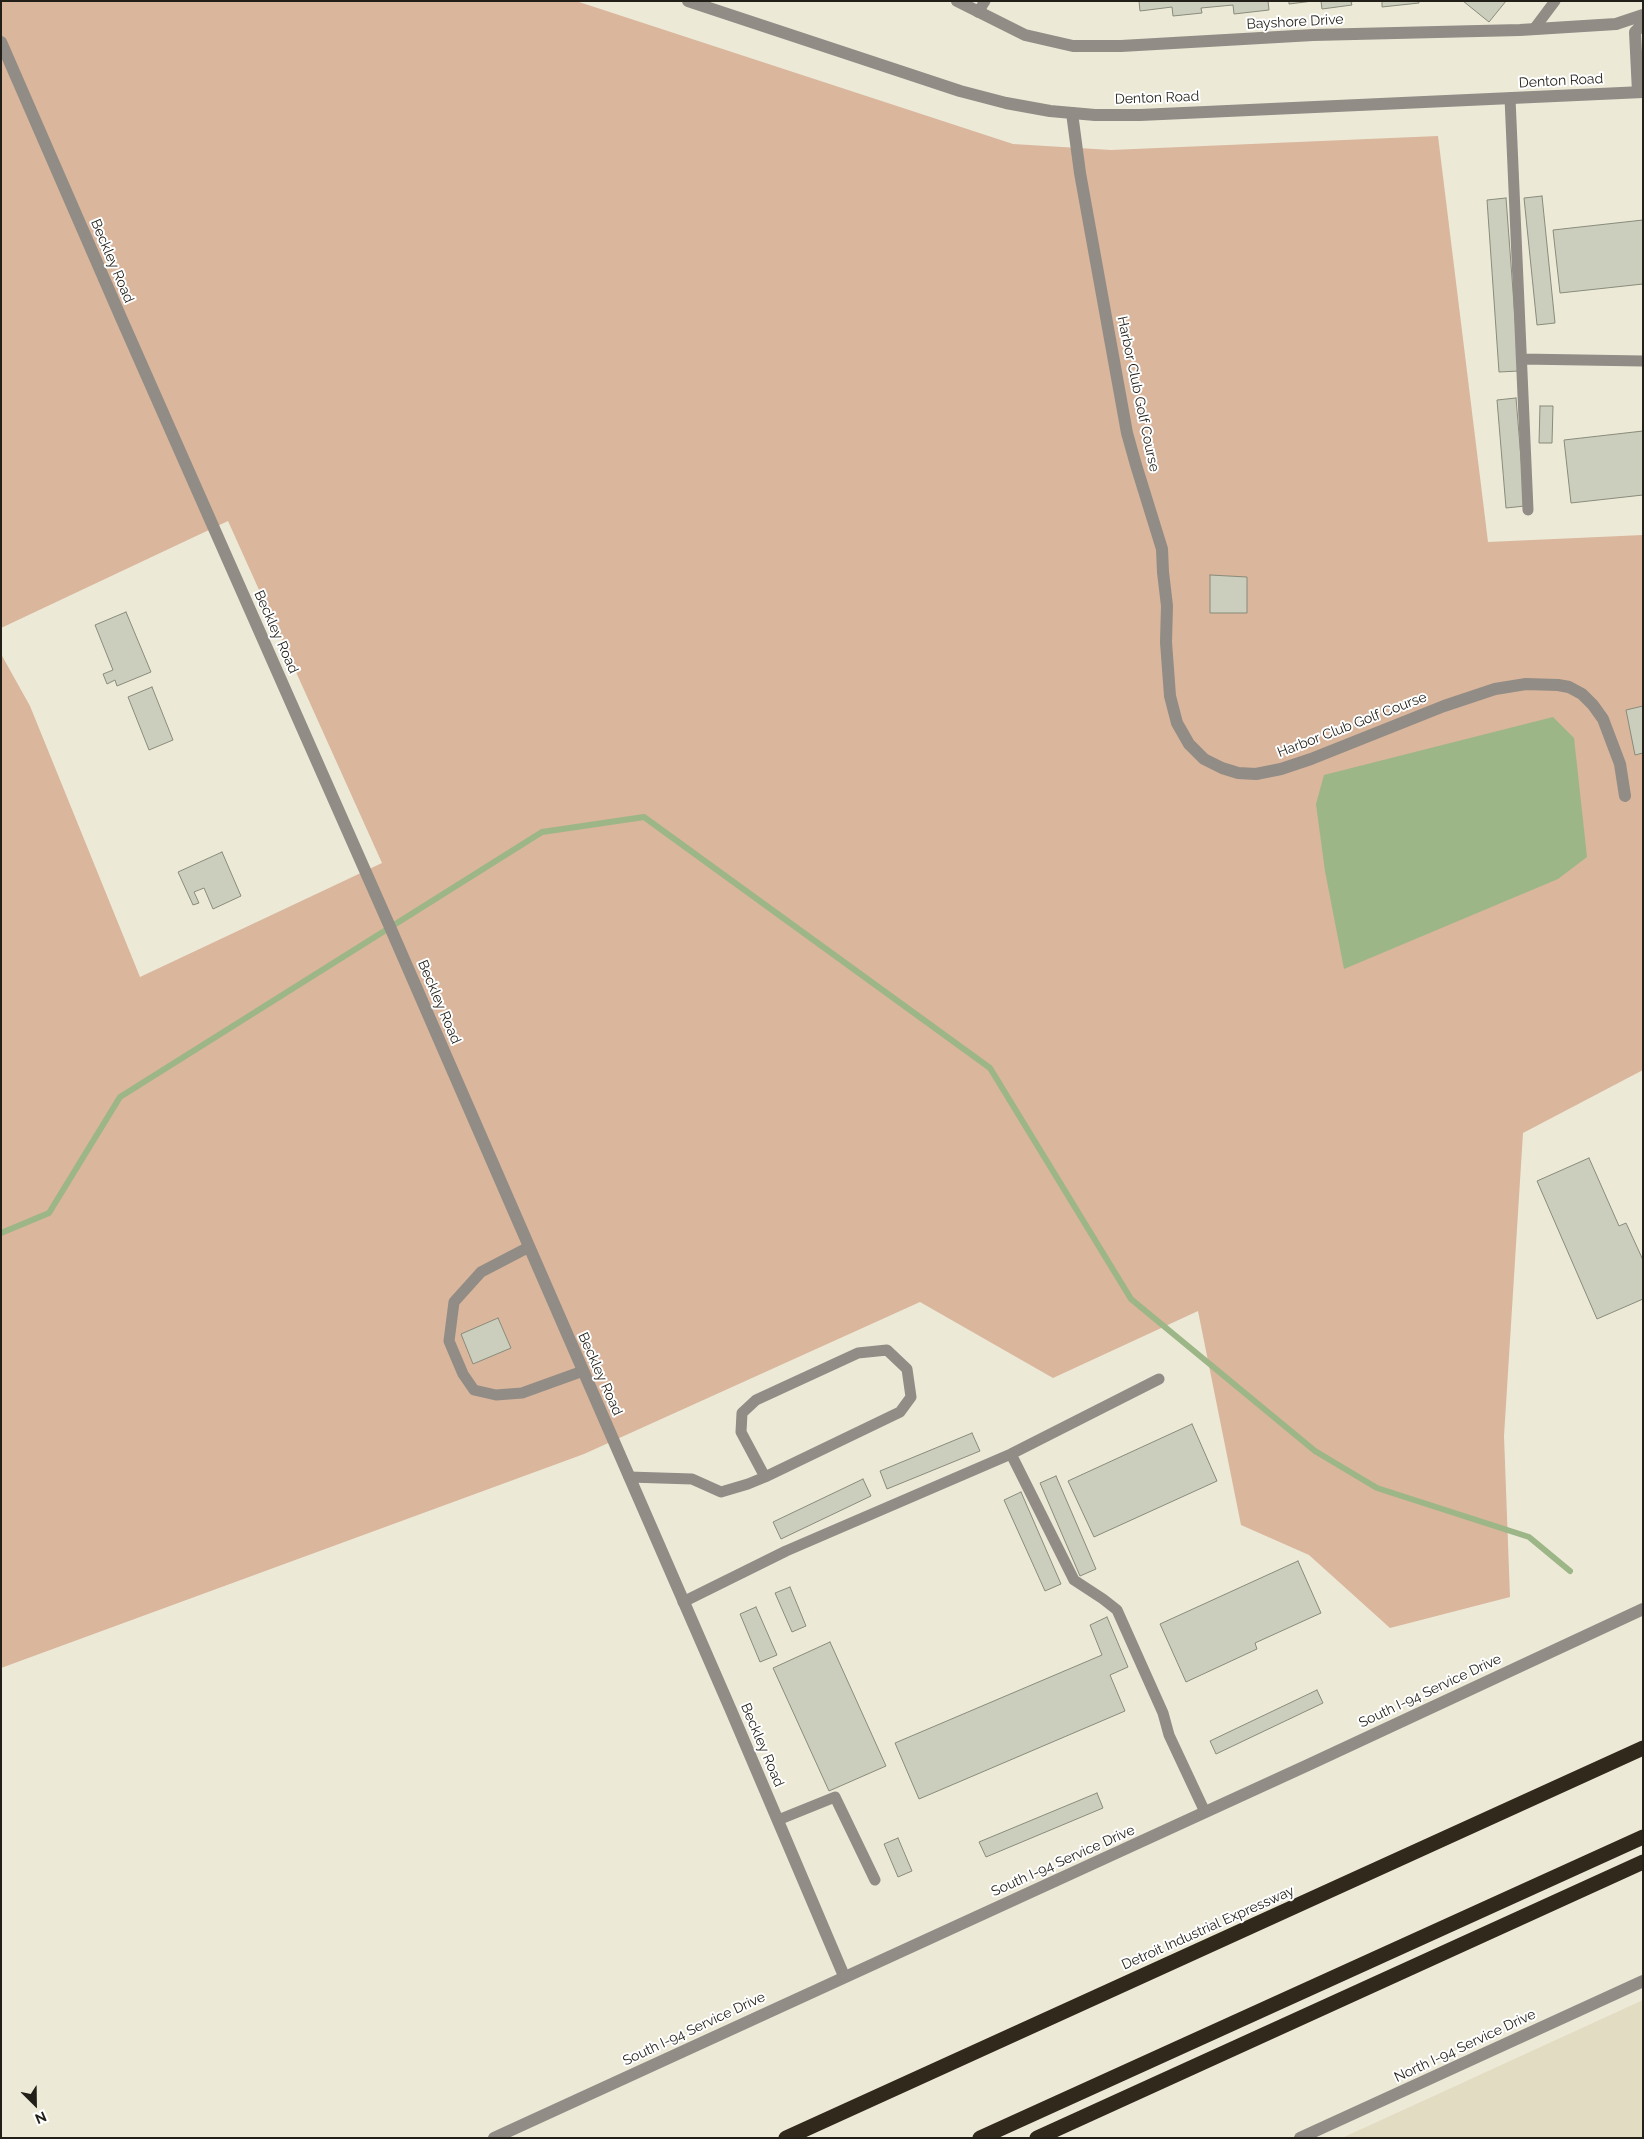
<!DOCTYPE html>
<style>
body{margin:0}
#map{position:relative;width:1644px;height:2139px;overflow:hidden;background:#ede9d7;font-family:Raleway,sans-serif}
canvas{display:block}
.frame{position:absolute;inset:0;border:2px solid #211f18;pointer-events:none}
.north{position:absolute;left:10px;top:2079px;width:50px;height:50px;-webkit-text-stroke:4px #fff;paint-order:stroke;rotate:157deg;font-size:14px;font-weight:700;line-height:20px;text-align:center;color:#211f18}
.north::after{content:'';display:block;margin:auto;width:18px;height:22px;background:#211f18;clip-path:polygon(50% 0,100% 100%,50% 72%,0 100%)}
</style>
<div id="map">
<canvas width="1644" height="2139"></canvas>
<div class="frame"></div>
<div class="north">N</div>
</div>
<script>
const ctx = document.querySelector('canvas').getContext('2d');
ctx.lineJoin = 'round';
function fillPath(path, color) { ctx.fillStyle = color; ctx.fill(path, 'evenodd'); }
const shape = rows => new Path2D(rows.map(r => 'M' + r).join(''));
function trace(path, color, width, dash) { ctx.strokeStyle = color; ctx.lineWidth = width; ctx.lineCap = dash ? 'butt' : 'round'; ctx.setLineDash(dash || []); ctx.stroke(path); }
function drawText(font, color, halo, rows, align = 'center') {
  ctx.font = font + ' Raleway,sans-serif'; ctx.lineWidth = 4; ctx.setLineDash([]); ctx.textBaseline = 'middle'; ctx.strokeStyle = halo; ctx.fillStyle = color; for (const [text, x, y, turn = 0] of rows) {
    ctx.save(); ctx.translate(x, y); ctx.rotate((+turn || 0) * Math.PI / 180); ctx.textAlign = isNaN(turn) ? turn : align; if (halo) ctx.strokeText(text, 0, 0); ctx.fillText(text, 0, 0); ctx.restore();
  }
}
fillPath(shape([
 [1643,2000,1643,2138,1342,2138]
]), '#e2dcc2');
fillPath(shape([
 [1,1,576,1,1013,144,1111,150,1438,136,1488,542,1643,535,1643,1070,1523,1133,1504,1436,1510,1597,1390,1628,1309,1555,1241,1525,1198,1311,1053,1378,920,1302,584,1454,1,1668,1,654,30,706,140,977,382,863,228,521,1,628]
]), '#d9b69c');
fillPath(shape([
 [1553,717,1574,738,1587,857,1558,879,1344,969,1325,871,1316,804,1324,775]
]), '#9cb688');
trace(shape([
 [1,1233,49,1213,120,1097,542,832,644,817,990,1068,1131,1299,1315,1451,1377,1488,1529,1537,1570,1571]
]), '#9cb688', 6);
const building = shape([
 [1139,1,1268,1,1269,10,1234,14,1233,5,1201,8,1202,13,1173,16,1172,7,1140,11,1139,1],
 [1289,1,1313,1,1289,4,1289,1],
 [1321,1,1355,1,1351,2,1352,5,1322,9,1321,1],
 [1382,1,1419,1,1419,3,1382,7,1382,1],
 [1463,1,1506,1,1489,22,1463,1],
 [1542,196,1555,323,1537,325,1524,198,1542,196],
 [1506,198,1519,371,1499,372,1487,200,1506,198],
 [1643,220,1643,284,1560,293,1553,230,1643,220],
 [1516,398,1525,506,1506,508,1497,400,1516,398],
 [1540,406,1553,406,1552,443,1539,443,1540,406],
 [1643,431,1643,495,1571,503,1564,440,1643,431],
 [1210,575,1247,577,1247,613,1210,613,1210,575],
 [126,612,151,672,117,686,115,680,107,684,103,674,113,670,95,625,126,612],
 [152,687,173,740,149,750,128,697,152,687],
 [1643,706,1643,753,1635,755,1626,710,1643,706],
 [222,852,241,896,213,909,204,888,194,892,199,903,193,905,178,872,222,852],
 [1589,1158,1619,1226,1626,1223,1643,1260,1643,1299,1597,1319,1537,1181,1589,1158],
 [498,1318,511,1348,473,1364,461,1334,498,1318],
 [1192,1424,1217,1481,1094,1537,1068,1481,1192,1424],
 [972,1433,980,1451,887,1489,880,1471,972,1433],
 [1056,1476,1096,1569,1080,1576,1040,1483,1056,1476],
 [863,1479,871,1496,781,1539,773,1522,863,1479],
 [1021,1492,1061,1584,1045,1591,1004,1500,1021,1492],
 [1298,1561,1321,1613,1255,1643,1257,1649,1186,1682,1160,1624,1298,1561],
 [790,1587,806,1626,792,1632,775,1593,790,1587],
 [756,1607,777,1655,760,1662,740,1614,756,1607],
 [1107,1617,1128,1667,1110,1675,1125,1711,919,1799,895,1743,1102,1655,1090,1625,1107,1617],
 [830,1642,886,1766,829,1791,773,1668,830,1642],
 [1317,1690,1323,1703,1216,1754,1210,1741,1317,1690],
 [1097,1793,1103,1808,986,1857,979,1842,1097,1793],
 [898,1838,912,1871,898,1877,884,1844,898,1838]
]);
fillPath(building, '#cbcebc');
trace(building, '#898b7b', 1);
trace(shape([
 [978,12,985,1],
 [1534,29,1555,1],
 [1510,98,1528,510],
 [1522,359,1643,361],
 [529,1247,481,1272,454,1302,449,1341,463,1374,474,1390,496,1395,522,1393,583,1371],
 [1011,1454,1074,1580,1103,1599,1117,1610,1163,1713,1169,1735,1205,1812],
 [629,1477,692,1479,721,1492,748,1484,765,1477,900,1412,911,1397,907,1369,887,1350,858,1353,756,1400,742,1413,741,1432,765,1477],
 [683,1602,786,1551,1011,1454,1159,1379],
 [778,1820,835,1797,875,1880]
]), '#918c85', 11);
trace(shape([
 [957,1,1025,35,1073,46,1121,46,1313,35,1520,30,1616,24,1643,15],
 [1,42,122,320,390,927,730,1708,844,1976],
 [1638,92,1635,32,1643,24],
 [1072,113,1080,173,1127,433,1136,465,1162,549,1163,572,1167,606,1166,642,1170,696,1177,723,1189,744,1204,759,1222,768,1238,773,1256,774,1281,769,1311,759,1444,706,1495,689,1526,684,1558,685,1569,687,1582,694,1593,705,1603,719,1620,764,1625,796]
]), '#918c85', 12);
trace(shape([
 [688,1,960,91,1006,103,1050,111,1095,115,1140,115,1643,92],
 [494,2138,1308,1765,1643,1609],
 [1300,2138,1643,1981]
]), '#918c85', 12);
trace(shape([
 [786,2138,1643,1748],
 [980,2138,1643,1837],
 [1037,2138,1643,1862]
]), '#32291d', 15);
drawText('14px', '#211f18', '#fff', [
 ["Bayshore Drive",1295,22,-3],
 ["Denton Road",1561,81,-3],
 ["Denton Road",1157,98,-2],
 ["Beckley Road",112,261,67],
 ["Harbor Club Golf Course",1138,394,78],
 ["Beckley Road",276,632,66],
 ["Harbor Club Golf Course",1352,725,-21],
 ["Beckley Road",439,1002,67],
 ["Beckley Road",600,1374,66],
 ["South I-94 Service Drive",1430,1691,-25],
 ["Beckley Road",762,1745,67],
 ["South I-94 Service Drive",1063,1861,-24],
 ["Detroit Industrial Expressway",1208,1928,-24],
 ["South I-94 Service Drive",694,2029,-25],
 ["North I-94 Service Drive",1465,2046,-25]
]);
</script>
